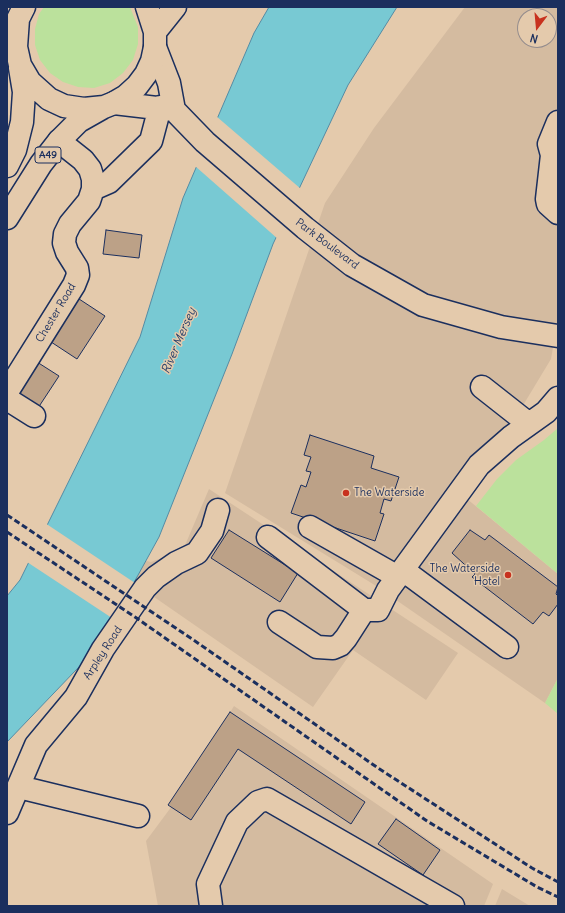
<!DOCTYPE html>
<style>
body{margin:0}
#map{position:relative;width:565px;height:913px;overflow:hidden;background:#e4caac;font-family:Delius,sans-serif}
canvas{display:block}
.frame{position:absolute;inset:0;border:8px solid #1b2f5e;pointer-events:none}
.north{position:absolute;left:517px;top:8px;width:40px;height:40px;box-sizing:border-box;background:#e4caac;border:1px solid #948c8d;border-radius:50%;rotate:196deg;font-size:11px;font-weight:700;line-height:16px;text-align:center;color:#1b2f5e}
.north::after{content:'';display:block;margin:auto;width:14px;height:18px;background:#c8321e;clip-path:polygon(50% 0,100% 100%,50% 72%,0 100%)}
</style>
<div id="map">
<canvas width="565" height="913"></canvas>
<div class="frame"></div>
<div class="north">N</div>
</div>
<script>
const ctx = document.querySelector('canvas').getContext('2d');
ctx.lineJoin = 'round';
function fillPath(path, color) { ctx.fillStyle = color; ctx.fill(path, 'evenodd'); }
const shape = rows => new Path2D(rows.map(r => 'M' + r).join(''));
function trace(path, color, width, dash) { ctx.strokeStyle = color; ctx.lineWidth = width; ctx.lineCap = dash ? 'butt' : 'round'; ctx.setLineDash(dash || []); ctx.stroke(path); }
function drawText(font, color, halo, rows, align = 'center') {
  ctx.font = font + ' Delius,sans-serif'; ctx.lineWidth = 3; ctx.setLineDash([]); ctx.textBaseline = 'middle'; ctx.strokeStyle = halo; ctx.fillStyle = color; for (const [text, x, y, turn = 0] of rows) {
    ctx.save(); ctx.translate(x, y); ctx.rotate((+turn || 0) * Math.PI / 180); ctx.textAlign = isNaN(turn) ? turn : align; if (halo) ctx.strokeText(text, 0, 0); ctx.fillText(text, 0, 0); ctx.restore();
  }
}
fillPath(shape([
 [465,7,558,7,558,319,551,359,516,417,455,489,558,574,558,678,545,703,373,584,225,493,325,203,374,128],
 [525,16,549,16,549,40,525,40],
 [209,489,458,653,426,700,353,650,313,707,131,581,142,560,151,562,183,550],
 [234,706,493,884,484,906,158,906,146,841,169,810],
 [502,889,530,906,495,906]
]), '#d4bba0');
fillPath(shape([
 [44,7,130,7,138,27,138,44,133,60,123,73,110,83,94,88,78,87,63,82,50,73,40,60,35,45,35,29,39,14],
 [558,428,558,574,476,506,497,479,516,460,544,440],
 [558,678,558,714,545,703]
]), '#bbe19c');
const water = shape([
 [269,7,397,7,348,85,273,244,232,354,159,537,99,646,7,742,7,596,20,580,140,337,183,198,254,33,269,7]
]);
fillPath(water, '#78c9d3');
trace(water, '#538ba4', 1);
fillPath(shape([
 [216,116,301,189,278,239,195,166],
 [45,523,135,583,115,620,27,562]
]), '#e4caac');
const building = shape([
 [106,230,142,235,139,258,103,254,106,230],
 [73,295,105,316,77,359,45,338,73,295],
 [37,362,59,376,38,408,17,394,37,362],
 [310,435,374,456,371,468,399,477,391,501,384,499,380,513,384,514,375,541,291,513,301,485,306,487,311,472,306,471,311,457,304,455,310,435],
 [229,530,298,573,280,602,211,558,229,530],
 [470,530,485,540,489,535,558,587,556,594,558,596,558,604,549,616,543,612,533,624,472,577,475,574,452,553,470,530],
 [230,712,365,802,351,824,238,749,191,820,168,805,230,712],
 [396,819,440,850,423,875,378,844,396,819]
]);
fillPath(building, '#bca187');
trace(building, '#1b2f5e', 1);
const minor = shape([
 [155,47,169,83,174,110],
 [114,103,174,110,205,142,305,228,352,265,423,305,501,327,558,336],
 [558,122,549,144,552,155,547,199,548,204,558,213],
 [93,189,109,182,151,141,160,107],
 [482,387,529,424],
 [7,392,74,285,78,275,77,268,67,252,64,243,65,234,70,224,89,201,93,189,93,179,90,169,83,160,59,141],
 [7,399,34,416],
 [310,527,398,577],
 [268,537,364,610,378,610,388,590,479,465,511,437,546,412,558,398],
 [403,570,507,647],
 [279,622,317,647,333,648,340,645,346,638,364,610],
 [19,787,138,816],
 [7,813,36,745,76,697,103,649,145,588,156,577,176,563,197,553,212,531,218,510],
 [211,906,208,884,237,822,258,802,267,799,453,906]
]);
const highway = shape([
 [24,7,18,19,16,47,20,65,30,82,49,99,64,106,84,109,104,107,114,103,126,96,137,86,146,74,152,61,155,47,155,32,147,7],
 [155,32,175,7],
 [7,166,15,150,22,122,24,92,20,68],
 [7,218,41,164,59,141,79,121,102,108]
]);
trace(minor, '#1b2f5e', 25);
trace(highway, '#1b2f5e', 25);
trace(minor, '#e4caac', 22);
trace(highway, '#e4caac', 22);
trace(shape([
 [7,515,195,641,378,768,532,868,558,882],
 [7,532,135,617,427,821,537,887,558,897]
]), '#1b2f5e', 3, [6, 3]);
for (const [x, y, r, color] of [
 [346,493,4,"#c8321e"],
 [508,575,4,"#c8321e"]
]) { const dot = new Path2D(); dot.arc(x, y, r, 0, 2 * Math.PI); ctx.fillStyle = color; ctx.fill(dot); trace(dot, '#e4caac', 1.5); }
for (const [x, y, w] of [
 [48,155,26]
]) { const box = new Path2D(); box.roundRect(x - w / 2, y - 8, w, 16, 3); ctx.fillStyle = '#e4caac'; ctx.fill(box); trace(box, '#1b2f5e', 1); }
drawText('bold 10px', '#1b2f5e', null, [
 ["A49",48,155]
]);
drawText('11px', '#1b2f5e', '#e4caac', [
 ["Park Boulevard",327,244,37],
 ["Chester Road",56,313,-59],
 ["Arpley Road",103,653,-57]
]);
drawText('11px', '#1b2f5e', '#e4caac', [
 ["The Waterside",354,493],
 ["The Waterside",500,569,"right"],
 ["Hotel",500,582,"right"]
], 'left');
drawText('italic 12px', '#243e6a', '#e4caac', [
 ["River Mersey",179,341,-67]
]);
</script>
